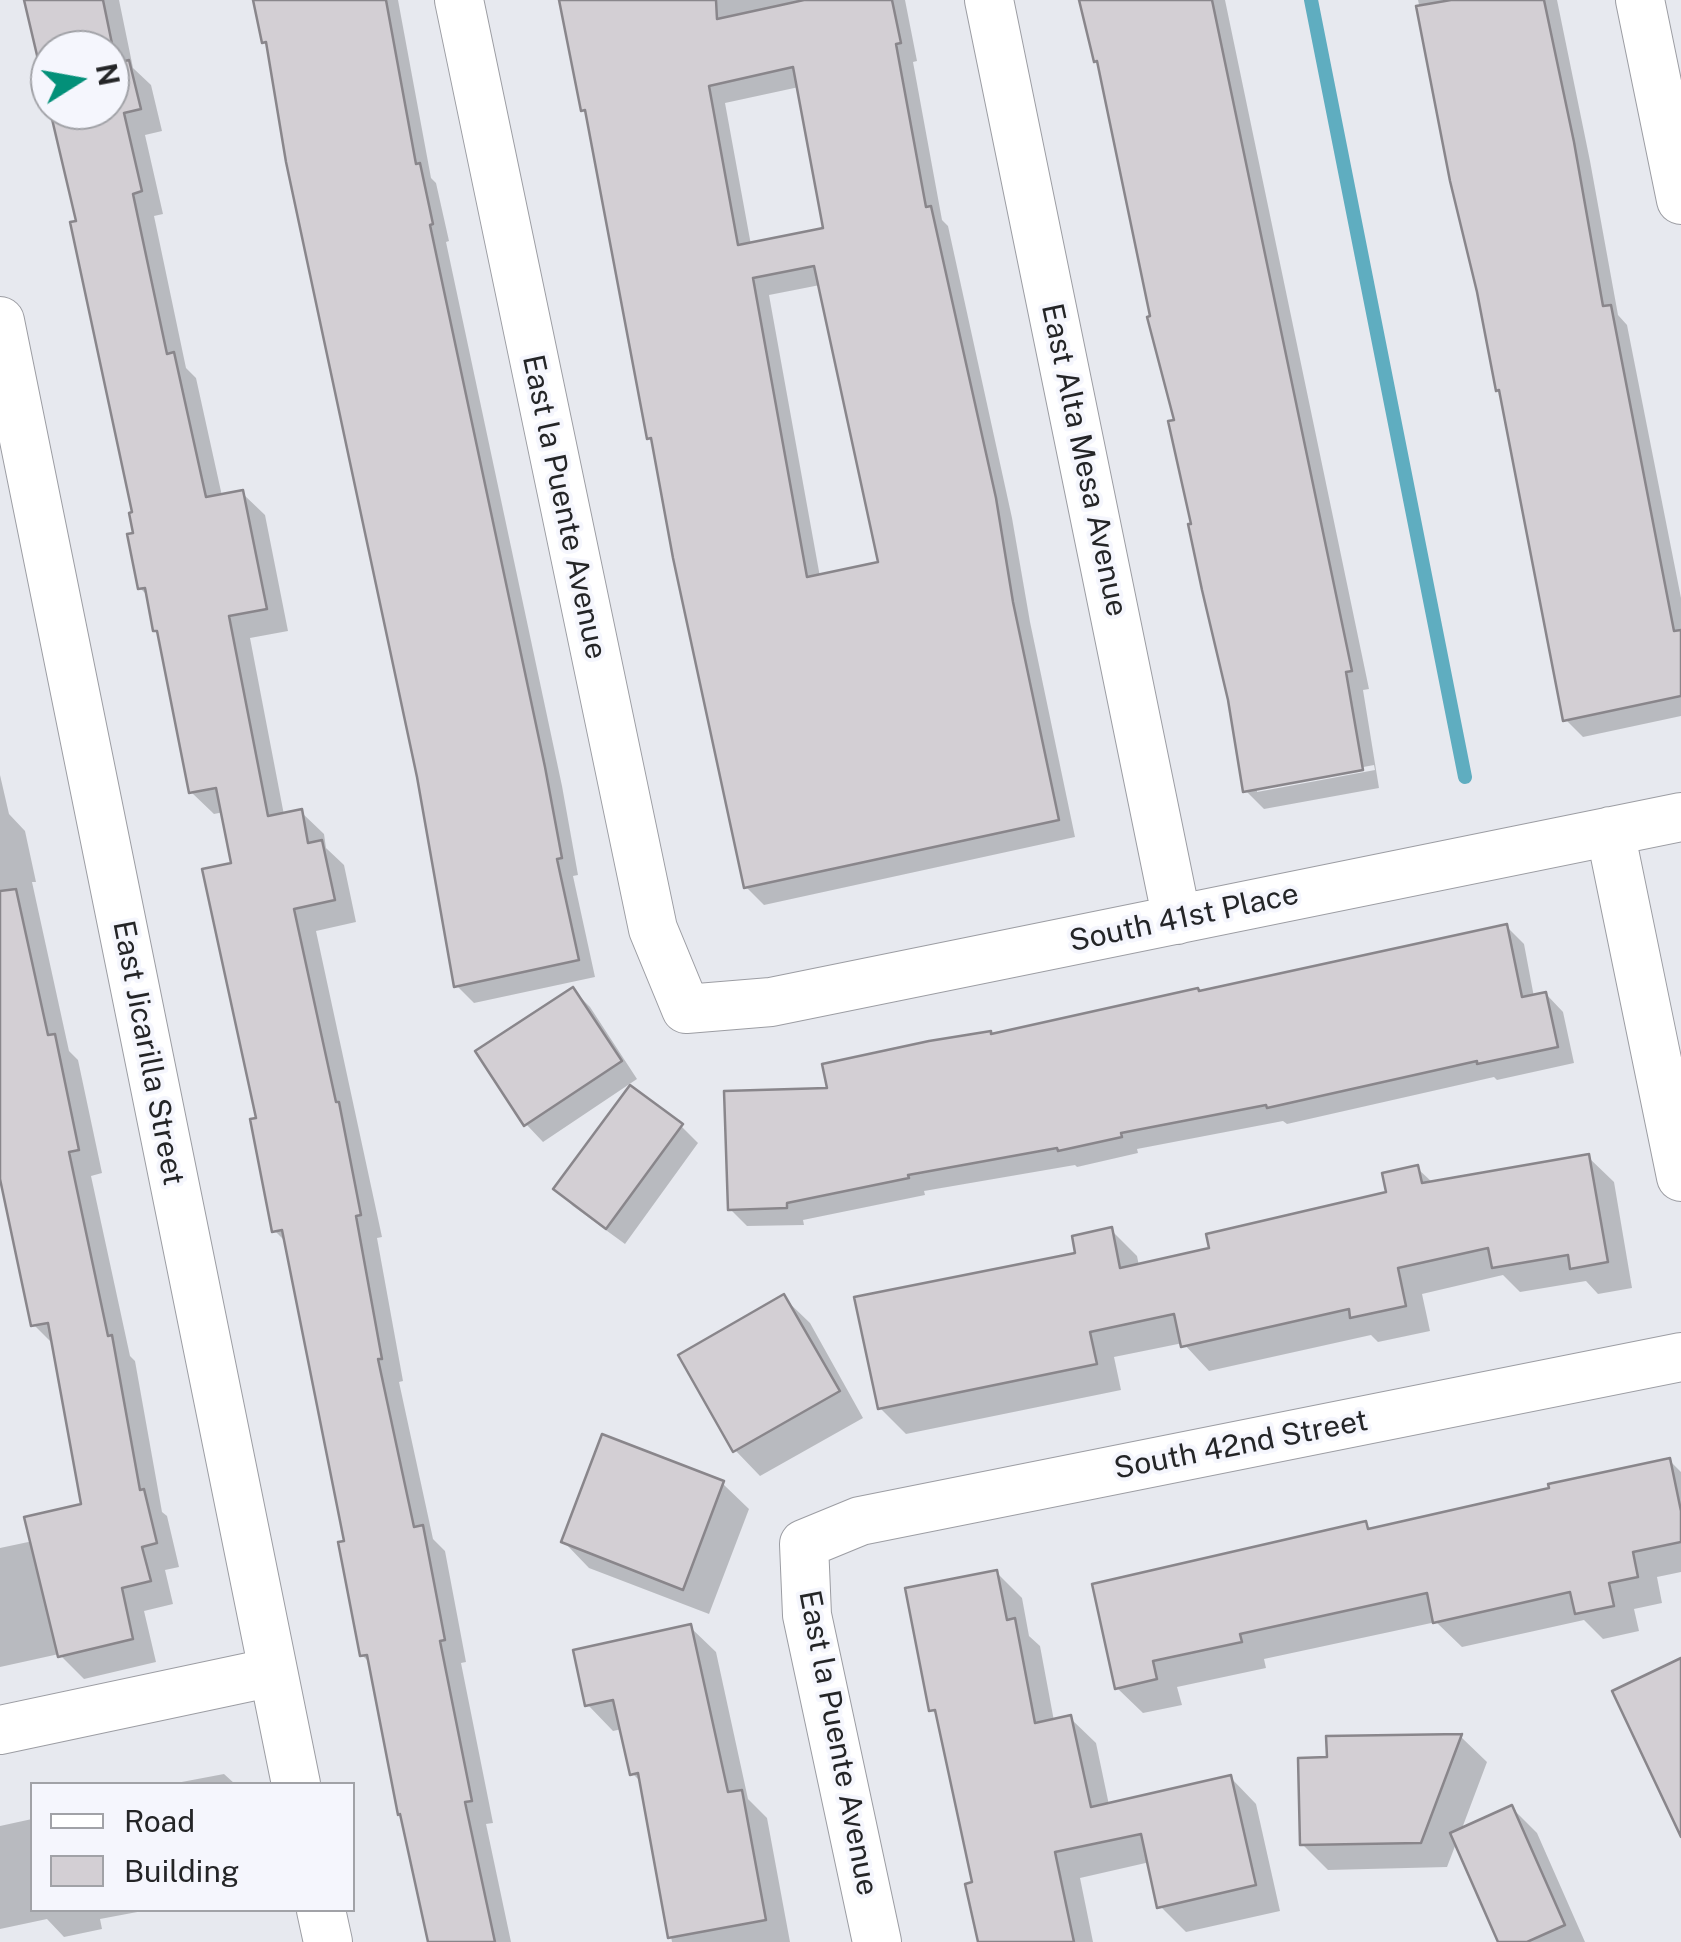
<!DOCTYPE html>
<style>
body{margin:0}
#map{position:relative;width:1681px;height:1942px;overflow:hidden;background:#e7e9ef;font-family:"Public Sans",sans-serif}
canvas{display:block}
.legend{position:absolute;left:30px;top:1782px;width:325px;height:130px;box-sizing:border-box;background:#f5f6fd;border:2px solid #a1a2a7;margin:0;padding:12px 18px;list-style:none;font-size:30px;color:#242527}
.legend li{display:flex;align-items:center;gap:20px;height:50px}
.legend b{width:50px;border:2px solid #a1a2a7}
.north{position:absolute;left:30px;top:30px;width:100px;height:100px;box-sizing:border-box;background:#f5f6fd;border:2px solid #a1a2a7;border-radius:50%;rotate:79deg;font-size:28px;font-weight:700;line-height:40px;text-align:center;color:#242527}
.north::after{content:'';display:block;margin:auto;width:35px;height:45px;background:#039079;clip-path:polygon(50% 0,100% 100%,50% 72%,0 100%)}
</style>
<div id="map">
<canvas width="1681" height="1942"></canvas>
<ul class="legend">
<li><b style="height:12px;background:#fff"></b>Road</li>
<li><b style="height:28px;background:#d3cfd4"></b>Building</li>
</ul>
<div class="north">N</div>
</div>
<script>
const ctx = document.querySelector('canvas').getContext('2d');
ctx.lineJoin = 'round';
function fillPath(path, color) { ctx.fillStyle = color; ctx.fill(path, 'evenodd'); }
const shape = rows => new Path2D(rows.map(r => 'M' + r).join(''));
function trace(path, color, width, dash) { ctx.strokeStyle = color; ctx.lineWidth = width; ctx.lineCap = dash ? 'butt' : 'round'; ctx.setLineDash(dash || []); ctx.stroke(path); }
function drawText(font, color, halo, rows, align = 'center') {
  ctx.font = font + ' "Public Sans",sans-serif'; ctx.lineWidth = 8; ctx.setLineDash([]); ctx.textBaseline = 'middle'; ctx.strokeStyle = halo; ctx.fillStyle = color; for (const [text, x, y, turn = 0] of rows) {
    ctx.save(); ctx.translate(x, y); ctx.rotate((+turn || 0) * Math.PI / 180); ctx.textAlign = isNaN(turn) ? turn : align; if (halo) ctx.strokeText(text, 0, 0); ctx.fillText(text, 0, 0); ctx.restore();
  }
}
fillPath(shape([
 [27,0,119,0,133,68,151,85,162,131,145,135,163,214,154,216,186,368,196,378,222,496,242,493,265,515,288,631,250,638,284,815,301,812,324,834,326,848,344,865,356,922,316,931,382,1237,377,1238,403,1381,399,1382,433,1539,445,1551,466,1662,461,1663,493,1823,486,1824,511,1942,429,1942,371,1664,362,1655,347,1543,287,1243,275,1231,259,1120,234,865,224,812,214,814,191,792,161,635,156,630,149,597,140,588,135,514,79,223,53,110,110,110,110,50,50,50,50,98],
 [256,0,398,0,431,178,436,183,449,241,446,242,562,786,578,875,573,876,595,977,474,1003,457,986,420,777,270,47,264,41],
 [562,0,905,0,917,61,913,62,942,220,948,226,1012,518,1030,622,1075,837,764,905,746,887,654,442,650,438,588,114,584,110],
 [799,87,826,230,751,245,725,103],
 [820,285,881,564,820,577,769,295],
 [1087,0,1225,0,1369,689,1363,690,1379,788,1264,809,1246,791,1177,422,1100,65,1096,61],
 [1374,765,1375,770,1257,792,1257,787],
 [1418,0,1557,0,1590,161,1618,315,1627,325,1681,598,1681,716,1583,737,1566,720,1502,393,1498,390],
 [0,775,9,814,25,831,36,882,32,882,69,1051,78,1060,102,1173,91,1176,130,1356,135,1361,162,1512,167,1516,179,1567,165,1570,173,1604,144,1611,156,1662,84,1679,59,1654,0,1667,0,1548,33,1541,84,1506,54,1345,34,1325,0,1175],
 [1506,926,1524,944,1534,997,1546,994,1563,1012,1574,1063,1497,1080,1494,1077,1287,1124,1283,1121,1137,1149,1138,1153,1077,1167,1075,1165,924,1191,925,1195,803,1220,804,1225,747,1226,730,1209,830,1091,993,1036],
 [573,990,590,1007,637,1079,543,1142,526,1124],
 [681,1126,698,1143,625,1244,573,1206,556,1189],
 [1588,1157,1614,1182,1632,1288,1598,1294,1586,1281,1520,1292,1503,1275,1422,1294,1430,1331,1378,1342,1371,1335,1209,1371,1183,1343,1114,1357,1121,1390,906,1434,880,1408,1111,1230,1137,1256,1139,1266,1212,1250,1389,1194,1417,1168,1433,1183],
 [784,1298,810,1323,863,1418,760,1476,735,1450],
 [1670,1461,1681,1472,1681,1572,1657,1577,1662,1603,1634,1609,1639,1631,1603,1639,1584,1620,1462,1647,1436,1622,1264,1659,1266,1668,1177,1687,1182,1705,1143,1713,1117,1688,1095,1586,1365,1523,1372,1530],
 [723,1484,749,1509,709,1614,589,1568,564,1542],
 [996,1572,1022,1598,1029,1636,1040,1646,1054,1721,1070,1718,1096,1743,1109,1805,1231,1778,1256,1804,1280,1911,1186,1932,1160,1906,1150,1862,1080,1878,1093,1942,980,1942,975,1884,939,1717,932,1710],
 [690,1627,716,1652,748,1799,767,1818,790,1942,672,1942,643,1784,633,1774,622,1729,613,1731,588,1705],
 [1461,1737,1487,1762,1461,1831,1512,1808,1537,1833,1585,1942,1501,1942,1457,1841,1447,1867,1328,1870,1302,1844,1329,1759,1328,1739],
 [224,1774,235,1784,171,1784],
 [32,1819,32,1910,148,1910,100,1919,102,1929,64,1937,47,1919,0,1929,0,1826]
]), '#0003');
trace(shape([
 [1311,0,1465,777]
]), '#5fadc0', 14);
const building = shape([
 [24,0,103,0,116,63,129,60,141,109,124,113,142,191,133,194,167,354,174,352,206,497,243,490,267,609,229,616,268,816,302,809,308,843,322,840,335,900,294,909,336,1102,339,1102,361,1215,356,1216,382,1359,378,1359,414,1527,423,1525,445,1640,440,1641,472,1801,465,1802,495,1942,428,1942,400,1814,398,1815,367,1655,360,1656,338,1542,344,1541,282,1230,272,1232,250,1119,256,1118,202,869,231,863,216,788,189,793,157,631,153,631,145,588,138,589,127,534,133,533,129,513,132,512,70,222,76,221,24,0],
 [50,50,110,50,110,110,50,110,50,50],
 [253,0,386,0,416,164,420,163,433,224,430,225,545,767,562,858,557,859,579,960,454,987,417,777,286,162,266,42,262,43,253,0],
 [559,0,716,0,717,19,804,0,892,0,901,43,896,44,926,207,931,206,996,498,1013,602,1059,820,744,888,673,558,651,438,647,439,585,110,581,111,559,0],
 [793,67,823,228,738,245,709,86,793,67],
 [814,266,878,562,807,577,753,278,814,266],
 [1079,0,1212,0,1352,671,1346,672,1363,770,1243,792,1228,700,1202,590,1188,524,1191,524,1168,421,1174,420,1147,317,1150,316,1097,61,1094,62,1079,0],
 [1451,0,1544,0,1574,142,1603,306,1611,305,1674,631,1681,630,1681,696,1563,721,1499,390,1496,391,1477,292,1450,181,1416,6,1451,0],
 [16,889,48,1035,55,1034,79,1150,69,1152,108,1336,112,1335,140,1490,144,1489,157,1543,142,1547,151,1581,122,1588,133,1639,58,1657,24,1517,81,1504,48,1323,31,1326,0,1179,0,891,16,889],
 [1507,924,1522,997,1546,992,1558,1047,1477,1064,1477,1061,1267,1108,1266,1105,1121,1133,1122,1137,1058,1151,1057,1148,908,1175,909,1178,787,1203,787,1208,728,1210,724,1091,827,1088,822,1064,929,1041,991,1031,991,1034,1198,988,1199,991,1507,924],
 [573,987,622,1061,524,1126,475,1051,573,987],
 [630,1085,683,1124,606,1229,553,1189,630,1085],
 [1589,1154,1608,1262,1570,1269,1568,1255,1492,1268,1488,1248,1398,1268,1406,1306,1350,1318,1349,1309,1181,1347,1174,1314,1090,1332,1097,1364,878,1409,854,1297,1075,1253,1072,1236,1112,1227,1120,1268,1209,1248,1206,1234,1386,1192,1382,1173,1418,1165,1422,1183,1589,1154],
 [784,1294,840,1391,733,1452,678,1355,784,1294],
 [602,1434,724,1481,683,1590,561,1542,602,1434],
 [1670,1458,1681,1511,1681,1542,1633,1552,1638,1577,1609,1583,1614,1606,1575,1614,1570,1592,1433,1623,1427,1593,1240,1634,1242,1642,1153,1661,1157,1679,1115,1689,1092,1584,1366,1521,1368,1529,1549,1488,1548,1484,1670,1458],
 [997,1570,1007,1620,1015,1618,1035,1723,1071,1715,1091,1807,1231,1775,1256,1885,1157,1908,1141,1834,1055,1852,1074,1942,978,1942,965,1884,972,1882,935,1710,929,1711,905,1588,997,1570],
 [691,1624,728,1792,742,1790,766,1920,668,1938,638,1773,630,1775,613,1700,585,1706,573,1650,691,1624],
 [1681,1658,1681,1837,1612,1691,1681,1658],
 [1462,1734,1421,1843,1300,1845,1298,1758,1327,1757,1326,1736,1462,1734],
 [1512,1805,1565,1925,1527,1942,1498,1942,1450,1833,1512,1805]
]);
fillPath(building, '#d3cfd4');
trace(building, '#89868b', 2.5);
const minor = shape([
 [459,0,653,929,686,1009,771,1002,1681,817],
 [989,0,1177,920],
 [1640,0,1681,200],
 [0,321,296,1784],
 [1610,831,1681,1177],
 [0,1730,273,1672],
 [321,1910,328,1942],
 [877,1942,807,1615,804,1544,860,1521,1681,1357]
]);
trace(minor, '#9c9da3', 50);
trace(minor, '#fff', 48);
drawText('30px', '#242527', '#f5f6fd', [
 ["East Alta Mesa Avenue",1084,460,78],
 ["East la Puente Avenue",564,507,78],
 ["South 41st Place",1184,918,-12],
 ["East Jicarilla Street",148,1053,79],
 ["South 42nd Street",1241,1445,-11],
 ["East la Puente Avenue",838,1743,79]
]);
</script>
